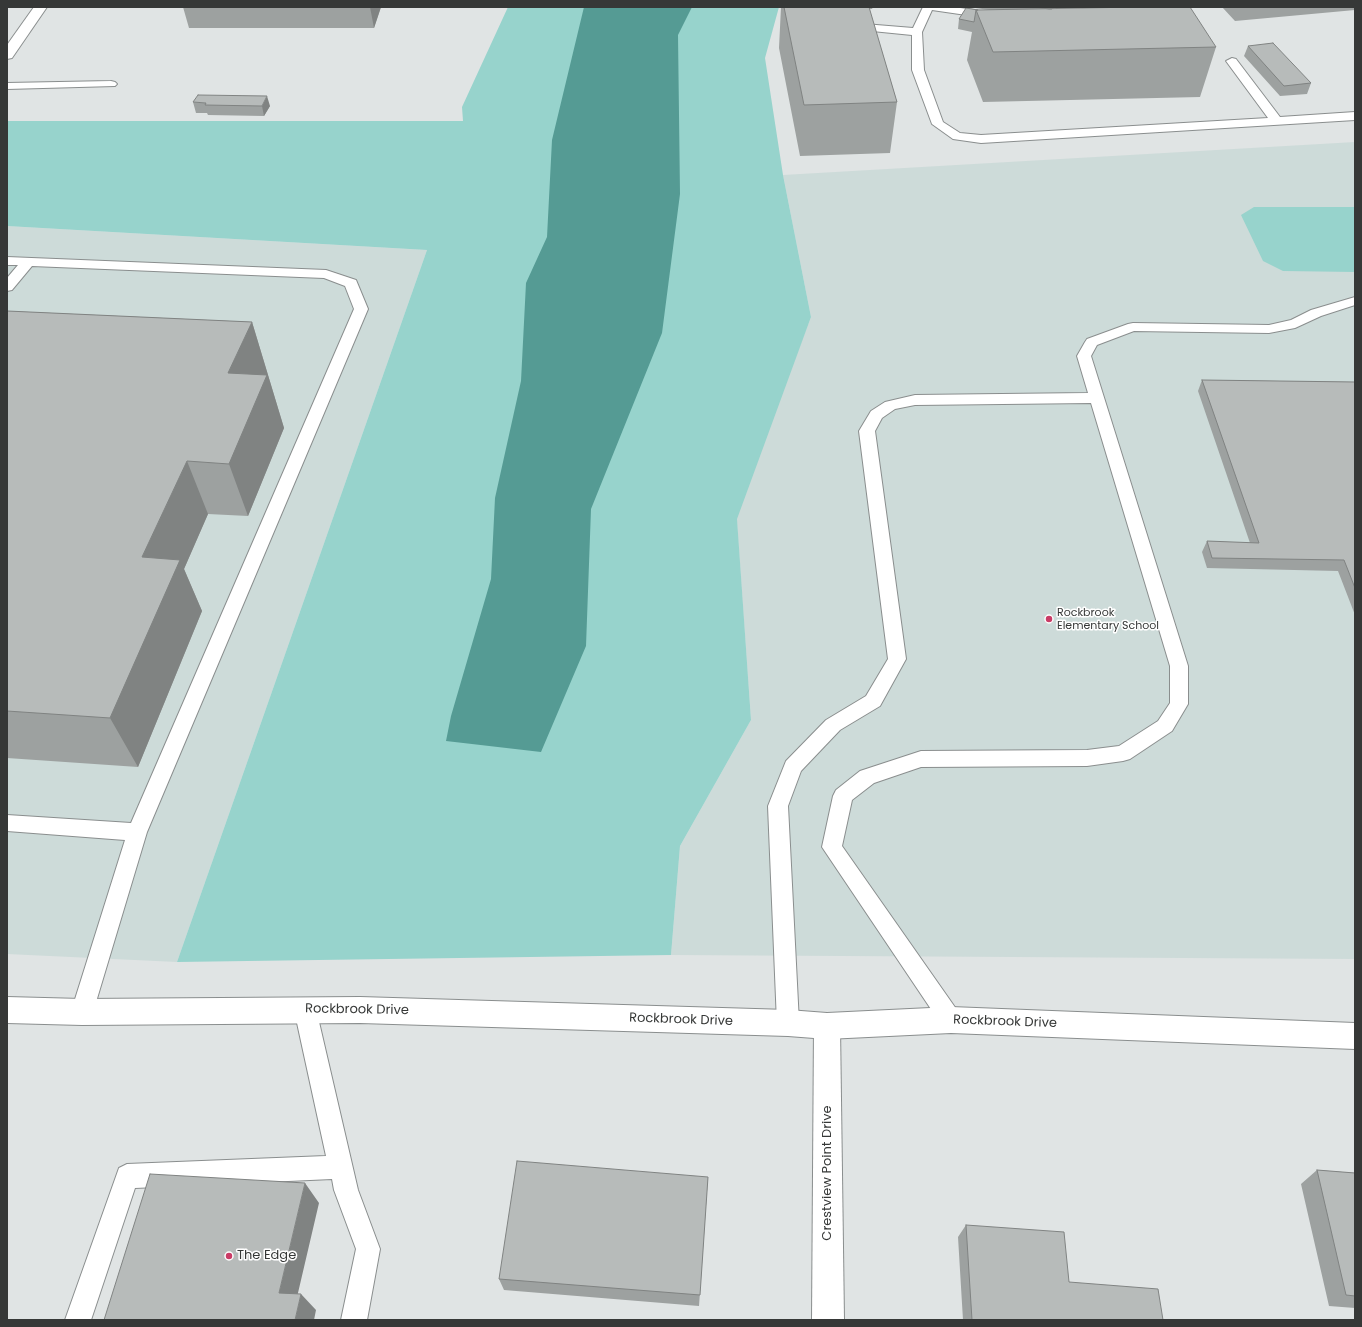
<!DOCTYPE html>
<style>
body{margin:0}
#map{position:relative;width:1362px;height:1327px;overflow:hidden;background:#e0e4e4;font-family:Poppins,sans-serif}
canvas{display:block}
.frame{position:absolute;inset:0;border:8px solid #363837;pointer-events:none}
</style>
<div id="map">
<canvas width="1362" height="1327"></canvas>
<div class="frame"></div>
</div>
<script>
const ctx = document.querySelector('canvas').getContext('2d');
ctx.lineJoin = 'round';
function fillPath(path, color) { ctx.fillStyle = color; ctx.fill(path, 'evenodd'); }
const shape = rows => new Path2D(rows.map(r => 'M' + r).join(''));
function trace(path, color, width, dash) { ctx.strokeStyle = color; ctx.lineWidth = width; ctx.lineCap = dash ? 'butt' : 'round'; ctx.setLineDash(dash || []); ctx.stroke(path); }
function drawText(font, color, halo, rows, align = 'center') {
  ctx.font = font + ' Poppins,sans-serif'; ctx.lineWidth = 3; ctx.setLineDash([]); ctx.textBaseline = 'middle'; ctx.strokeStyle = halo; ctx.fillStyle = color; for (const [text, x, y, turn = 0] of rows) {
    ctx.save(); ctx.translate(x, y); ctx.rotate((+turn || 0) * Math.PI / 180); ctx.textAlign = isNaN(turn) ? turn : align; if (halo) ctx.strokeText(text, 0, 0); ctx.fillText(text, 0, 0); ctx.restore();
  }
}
fillPath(shape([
 [1355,142,1355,959,671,955,680,846,751,720,736,508,811,317,783,175],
 [7,226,427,250,177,962,7,954]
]), '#cddbd9');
fillPath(shape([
 [508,7,779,7,765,58,783,175,811,317,737,519,751,720,680,846,671,955,177,962,427,250,7,226,7,121,463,121,462,107],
 [1254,207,1355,207,1355,272,1283,271,1263,261,1241,215]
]), '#97d3cc');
fillPath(shape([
 [584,7,692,7,678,35,680,194,662,333,591,509,586,646,541,752,446,741,451,716,491,579,495,498,521,381,526,283,547,237,552,140]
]), '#559b94');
const service = shape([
 [923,7,954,7,987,12,992,15,987,18,932,10,922,32,924,70,943,122,960,133,981,135,1268,118,1226,61,1232,58,1236,59,1280,117,1355,112,1355,120,981,143,953,139,932,124,912,70,912,35,852,29,847,26,852,23,913,28,923,7],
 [111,81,115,82,117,84,115,86,7,89,7,83,111,81],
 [7,257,326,270,356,280,368,309,147,832,93,1012,90,1019,82,1022,74,1019,71,1012,125,840,7,831,7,815,131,823,354,309,345,286,324,278,32,266,12,290,7,291,7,278,18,265,7,265,7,257],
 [1355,297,1355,305,1321,316,1295,328,1269,333,1134,331,1097,345,1091,356,1188,666,1188,704,1172,731,1130,759,1123,761,1087,766,921,767,874,783,852,800,842,846,959,1013,962,1020,959,1027,951,1030,943,1027,822,847,833,796,836,790,860,771,921,751,1087,750,1119,746,1158,721,1170,703,1170,666,1091,403,915,405,895,409,882,418,875,431,906,659,880,706,840,730,801,771,788,806,799,1023,796,1030,788,1033,780,1030,777,1023,768,806,786,761,826,720,866,696,888,659,859,431,871,411,885,402,915,395,1088,393,1077,356,1085,342,1087,339,1128,324,1133,323,1269,325,1291,320,1311,310,1355,297],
 [305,999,313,1002,316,1009,358,1190,380,1249,367,1320,341,1320,356,1249,334,1190,332,1179,135,1188,91,1320,65,1320,119,1168,127,1164,326,1156,294,1009,297,1002,305,999]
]);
const minor = shape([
 [827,1013,837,1017,840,1026,844,1320,812,1320,814,1026,817,1017,827,1013]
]);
const tertiary = shape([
 [7,997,82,999,360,997,788,1010,827,1013,951,1007,1355,1023,1355,1049,951,1033,827,1039,788,1036,360,1023,82,1025,7,1023,7,997]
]);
const secondary = shape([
 [34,7,47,7,12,58,7,59,7,45,34,7]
]);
trace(service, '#8a8e8e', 2);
trace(minor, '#8a8e8e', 2);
trace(tertiary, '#8a8e8e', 2);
trace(secondary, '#8a8e8e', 2);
fillPath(service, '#fff');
fillPath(minor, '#fff');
fillPath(tertiary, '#fff');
fillPath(secondary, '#fff');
fillPath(shape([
 [183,7,381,7,374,28,189,28],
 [781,7,873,7,872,9,869,9,897,102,890,153,800,156,779,48],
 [969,7,1054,7,1054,9,1216,47,1200,97,983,102,967,60,972,32,958,29,959,19,978,10,989,10],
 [1222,7,1355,7,1355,10,1235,21],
 [1248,46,1311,83,1307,94,1280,96,1244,56],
 [193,102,270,106,264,116,208,115,207,113,196,113],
 [7,311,252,322,284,428,248,516,208,514,184,569,202,611,138,767,7,758],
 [1202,380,1355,382,1355,615,1338,571,1207,568,1202,552,1207,541,1250,543,1198,391],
 [1317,1170,1355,1173,1355,1308,1329,1306,1301,1184],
 [708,1177,699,1306,504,1290,499,1279],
 [966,1225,1069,1282,1163,1320,963,1320,958,1237]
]), '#9da1a0');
fillPath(shape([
 [370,7,381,7,374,28],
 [267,96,270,106,264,116,262,106],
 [252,322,284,428,248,516,229,464,228,373],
 [187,461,208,514,184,569,202,611,138,767,110,718,142,557],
 [305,1183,319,1203,294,1310,279,1293],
 [301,1294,316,1310,314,1320,295,1320]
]), '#808382');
const building = shape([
 [784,7,869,7,897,102,804,105,784,7],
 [1036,7,1053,7,1052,9,1049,9,1036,7],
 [1138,7,1190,7,1216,47,993,52,976,10,1138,7],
 [966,8,978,10,976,10,974,22,959,19,966,8],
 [1273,43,1311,83,1284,86,1248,46,1273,43],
 [198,95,267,96,262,106,205,105,206,103,193,102,198,95],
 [7,311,252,322,228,373,267,375,229,464,187,461,142,557,180,560,110,718,7,711,7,311],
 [1202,380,1355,382,1355,588,1344,560,1212,558,1207,541,1259,543,1202,380],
 [517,1161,708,1177,700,1295,499,1279,517,1161],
 [1317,1170,1355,1173,1355,1296,1346,1295,1317,1170],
 [150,1174,305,1183,279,1293,301,1294,295,1320,104,1320,150,1174],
 [966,1225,1064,1232,1069,1282,1158,1289,1163,1320,972,1320,966,1225]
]);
fillPath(building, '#b7bbba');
trace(building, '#808382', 1);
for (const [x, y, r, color] of [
 [1049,619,4,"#ca3b66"],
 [229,1256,4,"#ca3b66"]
]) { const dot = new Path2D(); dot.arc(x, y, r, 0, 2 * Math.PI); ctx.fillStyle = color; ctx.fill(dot); trace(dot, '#fff', 1.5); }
drawText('11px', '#363837', '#fff', [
 ["Rockbrook",1057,613],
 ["Elementary School",1057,626]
], 'left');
drawText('13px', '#363837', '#fff', [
 ["Rockbrook Drive",357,1010,1],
 ["Rockbrook Drive",681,1020,2],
 ["Rockbrook Drive",1005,1022,2],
 ["Crestview Point Drive",828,1173,-90]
]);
drawText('13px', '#363837', '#fff', [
 ["The Edge",237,1256]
], 'left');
</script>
